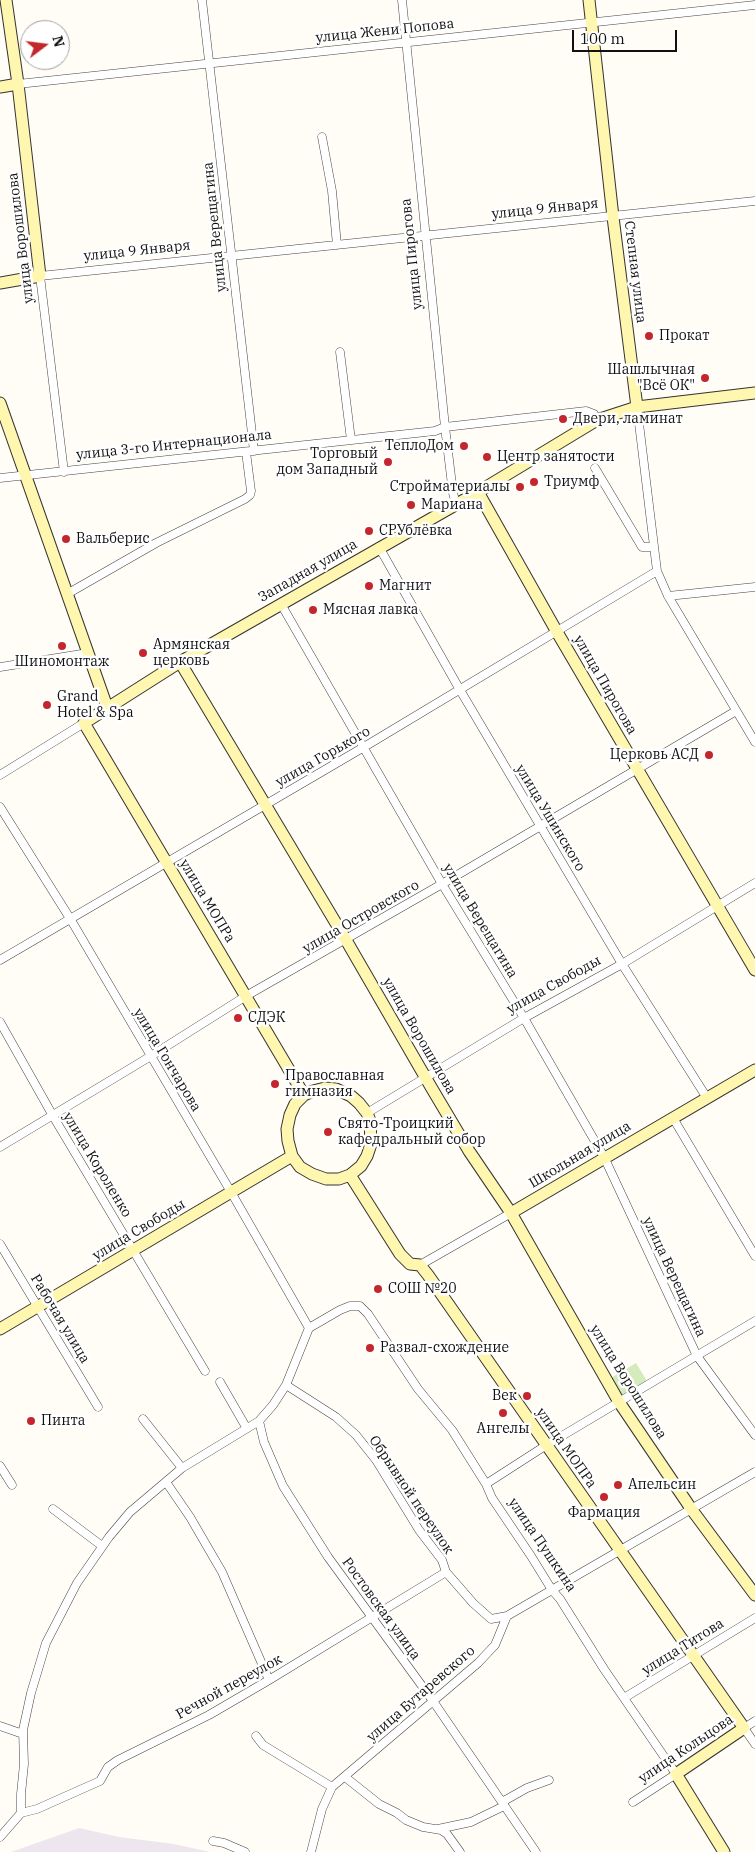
<!DOCTYPE html>
<meta charset="utf-8">
<style>
body{margin:0}
#map{position:relative;width:755px;height:1852px;overflow:hidden;background:#fffdf5;font-family:"IBM Plex Serif",serif}
canvas{display:block}
.north{position:absolute;left:20px;top:20px;width:50px;height:50px;box-sizing:border-box;background:#fff;border:1px solid #a0a0a0;border-radius:50%;rotate:75deg;font-size:14px;font-weight:700;line-height:20px;text-align:center;color:#111}
.north::after{content:'';display:block;margin:auto;width:18px;height:22px;background:#c4262e;clip-path:polygon(50% 0,100% 100%,50% 72%,0 100%)}
.scale{position:absolute;left:572px;top:30px;width:105px;height:22px;box-sizing:border-box;border:2px solid #111;border-top:0;padding-left:6px;font-size:15px;line-height:18px;white-space:nowrap;color:#111;-webkit-text-stroke:4px #fff;paint-order:stroke}
</style>
<div id="map">
<canvas width="755" height="1852"></canvas>
<div class="north">N</div>
<div class="scale">100 m</div>
</div>
<script>
const ctx = document.querySelector('canvas').getContext('2d');
ctx.lineJoin = 'round';
function fillPath(path, color) { ctx.fillStyle = color; ctx.fill(path, 'evenodd'); }
const shape = rows => new Path2D(rows.map(r => 'M' + r).join(''));
function trace(path, color, width, dash) { ctx.strokeStyle = color; ctx.lineWidth = width; ctx.lineCap = dash ? 'butt' : 'round'; ctx.setLineDash(dash || []); ctx.stroke(path); }
function drawText(font, color, halo, rows, align = 'center') {
  ctx.font = font + ' "IBM Plex Serif",serif'; ctx.lineWidth = 5; ctx.setLineDash([]); ctx.textBaseline = 'middle'; ctx.strokeStyle = halo; ctx.fillStyle = color; for (const [text, x, y, turn = 0] of rows) {
    ctx.save(); ctx.translate(x, y); ctx.rotate((+turn || 0) * Math.PI / 180); ctx.textAlign = isNaN(turn) ? turn : align; if (halo) ctx.strokeText(text, 0, 0); ctx.fillText(text, 0, 0); ctx.restore();
  }
}
fillPath(shape([
 [79,1828,119,1837,174,1844,210,1852,11,1852]
]), '#eee6ef');
fillPath(shape([
 [636,1363,647,1381,621,1396,611,1378]
]), '#d5ebbd');
const street = shape([
 [202,0,254,451],
 [402,0,445,427,453,493,456,504],
 [18,84,755,5],
 [322,137,332,191,337,245],
 [340,352,351,440],
 [637,407,657,571,668,596,755,742],
 [595,468,642,547,654,547],
 [64,472,40,276,755,201],
 [0,478,435,431,445,427,586,411,594,414,597,420],
 [379,547,460,690,622,964,707,1098],
 [67,594,156,543,245,499,250,495,251,491,246,452],
 [668,596,755,587],
 [281,604,442,884,524,1018,604,1157,697,1356,755,1435],
 [0,667,88,653],
 [0,775,84,723],
 [0,807,71,920,231,1192,309,1328],
 [0,960,364,747,657,571],
 [0,1022,53,1116,205,1371],
 [367,1113,524,1018,622,964,755,883],
 [673,1118,755,1256],
 [0,1147,151,1056,246,996,442,884,736,711],
 [0,1244,98,1407],
 [420,1265,511,1213],
 [309,1328,340,1310,350,1306,360,1306,368,1314,418,1389,452,1430,486,1484,492,1498,531,1556,552,1590,560,1599,604,1669,676,1774,633,1802],
 [220,1382,246,1427],
 [286,1385,336,1417,356,1435,376,1460,419,1530,442,1560,446,1572,473,1603,491,1619,507,1616],
 [143,1419,182,1468],
 [259,1421,264,1442,283,1486,328,1557,433,1701,536,1852],
 [0,1466,12,1485],
 [166,1482,190,1517,222,1572,269,1680],
 [486,1484,545,1446,755,1321],
 [53,1509,102,1546],
 [624,1698,755,1618],
 [755,1721,744,1728,755,1744],
 [0,1726,23,1734],
 [256,1736,263,1745,332,1787],
 [345,1777,379,1804,397,1813,406,1820,423,1827,441,1830,447,1834,460,1852],
 [502,1802,527,1788,549,1780],
 [21,1813,37,1809,100,1781,108,1767,118,1760,209,1715,269,1680,446,1572],
 [438,1829,471,1822,504,1806],
 [0,1837,21,1813,21,1794,24,1764,23,1730,31,1693,46,1643,77,1583,109,1537,130,1512,182,1468,259,1421,273,1405,286,1385,309,1328],
 [213,1841,224,1843,245,1852],
 [311,1852,322,1809,332,1787,478,1663,495,1645,507,1616,755,1472]
]);
const secondary = shape([
 [589,0,613,217,637,407],
 [0,87,18,84],
 [0,283,40,276,18,84,6,0],
 [0,403,107,707],
 [478,492,557,632,755,970],
 [180,662,346,940,431,1087,469,1151,511,1213,619,1402,692,1510,755,1595],
 [325,1088,336,1089,351,1096,359,1103,367,1113,370,1121,371,1144,367,1156,361,1166,350,1175,339,1179,326,1179,312,1174,300,1167,292,1156,288,1141,287,1129,290,1115,295,1104,304,1095,313,1091,325,1088],
 [304,1095,84,723,180,662,478,492,597,420,637,407,755,393],
 [350,1175,400,1254,410,1264,420,1265,428,1275,744,1728,676,1774,724,1852],
 [511,1213,755,1070],
 [0,1329,292,1156]
]);
trace(street, '#444', 9);
trace(secondary, '#333', 13);
trace(street, '#fff', 8);
trace(secondary, '#fff6b0', 11);
for (const [x, y, r, color] of [
 [649,336,5,"#c4262e"],
 [705,378,5,"#c4262e"],
 [563,419,5,"#c4262e"],
 [464,446,5,"#c4262e"],
 [487,457,5,"#c4262e"],
 [388,462,5,"#c4262e"],
 [534,482,5,"#c4262e"],
 [520,487,5,"#c4262e"],
 [411,505,5,"#c4262e"],
 [369,531,5,"#c4262e"],
 [66,539,5,"#c4262e"],
 [369,586,5,"#c4262e"],
 [313,610,5,"#c4262e"],
 [62,646,5,"#c4262e"],
 [143,653,5,"#c4262e"],
 [47,705,5,"#c4262e"],
 [709,755,5,"#c4262e"],
 [238,1018,5,"#c4262e"],
 [275,1084,5,"#c4262e"],
 [328,1132,5,"#c4262e"],
 [378,1289,5,"#c4262e"],
 [370,1348,5,"#c4262e"],
 [527,1396,5,"#c4262e"],
 [503,1413,5,"#c4262e"],
 [31,1421,5,"#c4262e"],
 [618,1485,5,"#c4262e"],
 [604,1497,5,"#c4262e"]
]) { const dot = new Path2D(); dot.arc(x, y, r, 0, 2 * Math.PI); ctx.fillStyle = color; ctx.fill(dot); trace(dot, '#fff', 2); }
drawText('14px', '#111', '#fff', [
 ["улица Жени Попова",385,31,-6],
 ["улица 9 Января",545,209,-6],
 ["улица Верещагина",215,227,-96],
 ["улица Ворошилова",21,238,-97],
 ["улица 9 Января",137,251,-6],
 ["улица Пирогова",412,254,-96],
 ["Степная улица",635,272,83],
 ["улица 3-го Интернационала",174,445,-6],
 ["Западная улица",308,571,-30],
 ["улица Пирогова",605,685,60],
 ["улица Горького",323,757,-30],
 ["улица Ушинского",550,818,59],
 ["улица МОПРа",207,901,59],
 ["улица Островского",361,917,-30],
 ["улица Верещагина",480,921,59],
 ["улица Свободы",554,985,-29],
 ["улица Ворошилова",419,1036,60],
 ["улица Гончарова",167,1060,59],
 ["Школьная улица",580,1155,-31],
 ["улица Короленко",97,1165,59],
 ["улица Свободы",139,1230,-31],
 ["улица Верещагина",674,1277,65],
 ["Рабочая улица",60,1319,59],
 ["улица Ворошилова",628,1382,58],
 ["улица МОПРа",566,1448,55],
 ["Обрывной переулок",411,1495,56],
 ["улица Пушкина",542,1545,56],
 ["Ростовская улица",381,1609,54],
 ["улица Титова",683,1647,-32],
 ["Речной переулок",229,1687,-29],
 ["улица Бутаревского",421,1694,-41],
 ["улица Кольцова",686,1749,-34]
]);
drawText('14px', '#111', '#fff', [
 ["Прокат",659,336],
 ["Шашлычная",695,370,"right"],
 ["\"Всё ОК\"",695,386,"right"],
 ["Двери, ламинат",573,419],
 ["ТеплоДом",454,446,"right"],
 ["Торговый",378,454,"right"],
 ["дом Западный",378,470,"right"],
 ["Центр занятости",497,457],
 ["Триумф",544,482],
 ["Стройматериалы",510,487,"right"],
 ["Мариана",421,505],
 ["СРУблёвка",379,531],
 ["Вальберис",76,539],
 ["Магнит",379,586],
 ["Мясная лавка",323,610],
 ["Армянская",153,645],
 ["церковь",153,661],
 ["Шиномонтаж",62,662,"center"],
 ["Grand",57,697],
 ["Hotel & Spa",57,713],
 ["Церковь АСД",699,755,"right"],
 ["СДЭК",248,1018],
 ["Православная",285,1076],
 ["гимназия",285,1092],
 ["Свято-Троицкий",338,1124],
 ["кафедральный собор",338,1140],
 ["СОШ №20",388,1289],
 ["Развал-схождение",380,1348],
 ["Век",517,1396,"right"],
 ["Пинта",41,1421],
 ["Ангелы",503,1429,"center"],
 ["Апельсин",628,1485],
 ["Фармация",604,1513,"center"]
], 'left');
</script>
